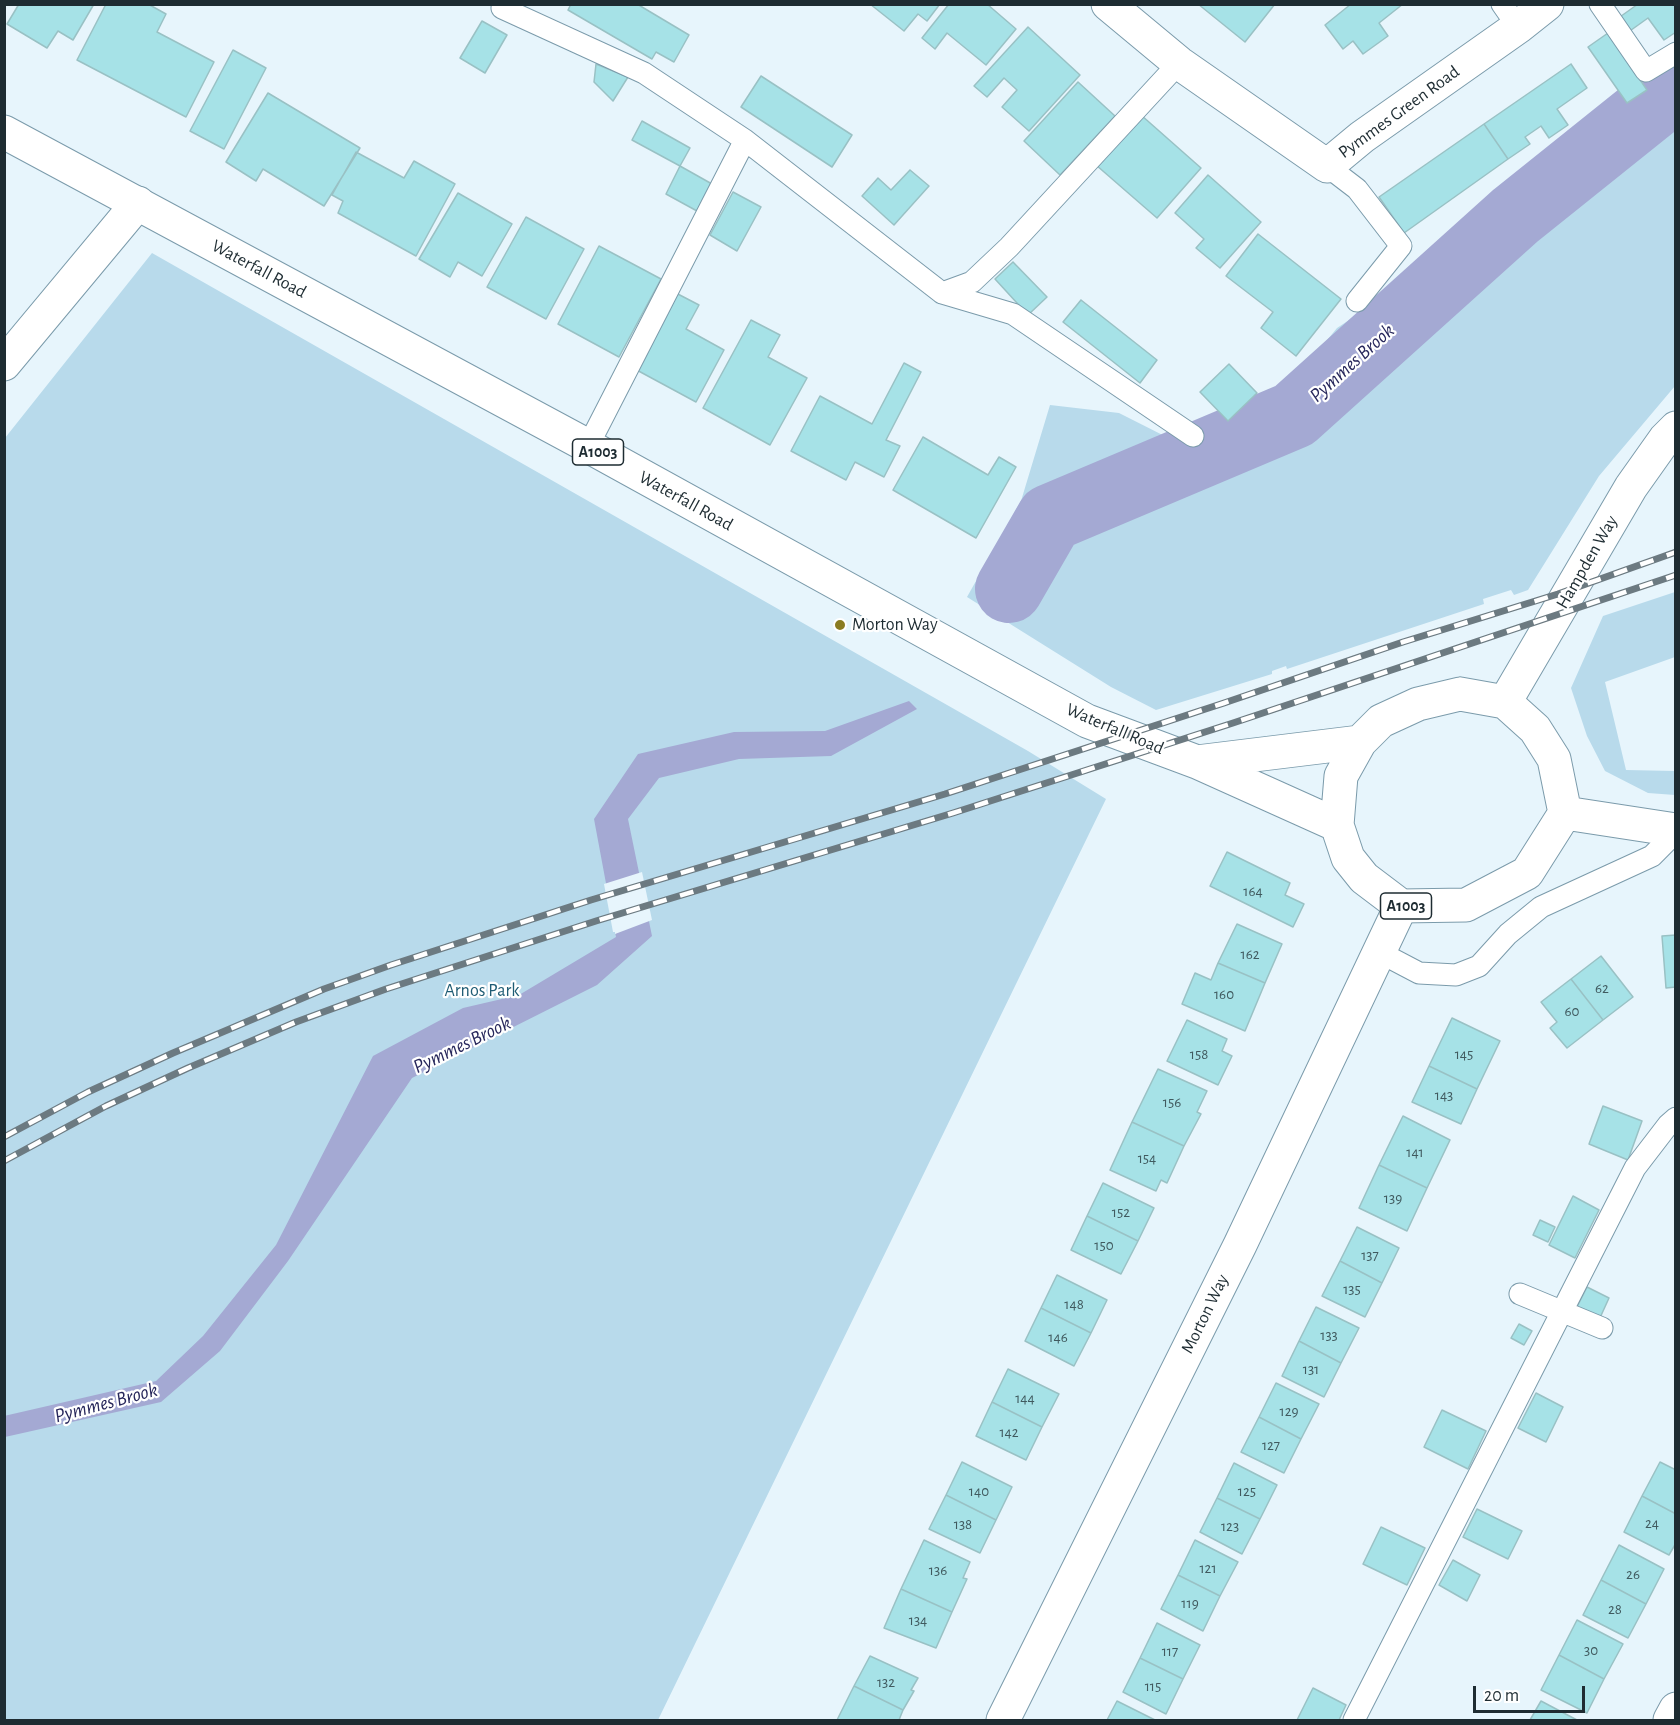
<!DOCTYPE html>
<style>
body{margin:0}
#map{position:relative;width:1680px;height:1725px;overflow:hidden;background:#e7f5fc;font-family:"Alegreya Sans",sans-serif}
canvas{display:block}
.frame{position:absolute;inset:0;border:6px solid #1e2c32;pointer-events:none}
.scale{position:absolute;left:1473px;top:1686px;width:112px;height:27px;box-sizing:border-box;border:3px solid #1e2c32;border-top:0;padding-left:8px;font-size:18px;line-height:21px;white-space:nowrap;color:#1e2c32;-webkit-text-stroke:4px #fff;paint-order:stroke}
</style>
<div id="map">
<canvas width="1680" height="1725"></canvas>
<div class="frame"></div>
<div class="scale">20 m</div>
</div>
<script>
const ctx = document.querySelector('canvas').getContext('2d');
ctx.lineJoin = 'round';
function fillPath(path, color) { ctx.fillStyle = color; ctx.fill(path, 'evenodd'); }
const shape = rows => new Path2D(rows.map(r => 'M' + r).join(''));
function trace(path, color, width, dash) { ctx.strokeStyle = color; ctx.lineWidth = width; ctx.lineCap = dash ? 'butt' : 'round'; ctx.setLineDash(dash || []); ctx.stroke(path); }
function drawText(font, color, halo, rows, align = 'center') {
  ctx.font = font + ' "Alegreya Sans",sans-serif'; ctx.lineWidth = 4.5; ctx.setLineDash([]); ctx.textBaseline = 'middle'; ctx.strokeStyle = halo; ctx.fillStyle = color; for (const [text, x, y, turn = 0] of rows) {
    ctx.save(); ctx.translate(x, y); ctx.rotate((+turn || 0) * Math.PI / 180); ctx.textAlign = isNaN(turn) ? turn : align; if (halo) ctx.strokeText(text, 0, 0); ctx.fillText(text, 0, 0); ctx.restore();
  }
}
fillPath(shape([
 [1675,77,1675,386,1599,476,1528,590,1514,595,1511,590,1483,599,1484,604,1287,669,1286,666,1272,671,1272,674,1156,710,1111,687,967,597,1021,501,1050,405,1119,413,1224,466,1337,328,1446,256],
 [152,253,1028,751,1106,799,658,1720,5,1720,5,438],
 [1675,592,1675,657,1605,682,1626,770,1675,771,1675,795,1648,793,1605,771,1587,736,1571,688,1603,616]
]), '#b8daeb');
fillPath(shape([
 [909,701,917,709,831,756,739,759,659,778,628,819,652,936,597,985,412,1078,288,1261,220,1351,161,1402,5,1437,4,1416,156,1381,203,1336,276,1245,373,1056,463,1008,519,995,616,937,594,819,638,754,734,732,825,731]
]), '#a4a9d3');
fillPath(shape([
 [642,872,652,920,615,934,615,932,613,932,604,884]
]), '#e7f5fc');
trace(shape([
 [1009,589,1050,518,1294,415,1515,216,1676,87]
]), '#a4a9d3', 68);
const building = shape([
 [19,4,94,4,73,40,58,31,47,48,7,24,19,4],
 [106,4,148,4,166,14,157,32,214,62,186,117,77,60,106,4],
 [571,4,637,4,689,35,674,62,656,52,652,59,568,10,571,4],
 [870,4,940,4,927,21,918,14,904,31,870,4],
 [949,4,987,4,1016,29,986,65,947,33,935,49,922,38,949,4],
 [1198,4,1275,4,1245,42,1198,4],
 [1351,4,1403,4,1379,23,1388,36,1363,54,1353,41,1343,49,1325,25,1351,4],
 [1638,4,1676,4,1676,32,1664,40,1648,18,1627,33,1617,19,1638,4],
 [482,21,507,35,485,73,460,58,482,21],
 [1028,27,1080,75,1029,131,1002,107,1017,90,1004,78,987,97,974,86,1028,27],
 [1608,33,1647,90,1627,103,1588,47,1608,33],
 [233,50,266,68,224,149,190,131,233,50],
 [596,64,628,77,613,101,594,82,596,64],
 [1571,64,1587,88,1557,109,1568,125,1549,138,1541,126,1525,137,1530,144,1508,159,1484,124,1571,64],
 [761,76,852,135,832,167,741,107,761,76],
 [1078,82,1115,116,1060,175,1024,141,1078,82],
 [268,93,360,148,324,206,263,169,256,181,226,162,268,93],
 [1141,115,1201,168,1157,218,1096,165,1141,115],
 [642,121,690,148,680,166,632,140,642,121],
 [1484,124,1508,159,1404,233,1379,197,1484,124],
 [356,152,404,178,414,161,455,184,416,256,338,213,343,201,332,195,356,152],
 [680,166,712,184,697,211,666,194,680,166],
 [910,170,929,186,894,225,862,196,878,178,891,190,910,170],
 [1208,175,1261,222,1220,268,1196,248,1204,239,1175,213,1208,175],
 [733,192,761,207,737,251,710,235,733,192],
 [458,193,512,224,482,276,458,262,450,277,419,259,458,193],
 [526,217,584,249,546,319,487,287,526,217],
 [1258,234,1341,299,1296,356,1261,328,1273,312,1226,276,1258,234],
 [599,246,661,279,619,357,558,324,599,246],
 [1013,262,1047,297,1028,315,995,279,1013,262],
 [674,292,699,305,686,329,724,350,696,402,633,368,674,292],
 [1081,300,1157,360,1140,383,1063,322,1081,300],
 [751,320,780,335,768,357,807,378,770,445,703,408,751,320],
 [904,363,921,372,886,440,900,446,884,477,855,462,846,480,791,451,820,396,872,424,904,363],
 [1229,364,1257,393,1228,421,1200,392,1229,364],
 [923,437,988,475,999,457,1016,467,976,538,893,490,923,437],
 [1227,852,1290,883,1285,895,1304,904,1293,927,1210,886,1227,852],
 [1237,924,1282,944,1265,983,1218,963,1237,924],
 [1676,935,1676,987,1666,988,1662,936,1676,935],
 [1601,956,1633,997,1603,1020,1571,979,1601,956],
 [1218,963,1265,983,1245,1031,1182,1004,1195,973,1211,980,1218,963],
 [1571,979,1603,1020,1567,1048,1550,1028,1557,1022,1541,1002,1571,979],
 [1452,1018,1500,1041,1477,1089,1429,1066,1452,1018],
 [1187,1020,1227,1039,1222,1051,1232,1056,1218,1085,1167,1061,1187,1020],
 [1429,1066,1477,1089,1461,1124,1412,1102,1429,1066],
 [1158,1069,1207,1091,1197,1112,1201,1114,1184,1146,1132,1122,1158,1069],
 [1603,1106,1642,1121,1628,1160,1589,1144,1603,1106],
 [1403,1116,1450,1140,1427,1188,1379,1165,1403,1116],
 [1132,1122,1184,1146,1167,1183,1161,1180,1156,1191,1110,1170,1132,1122],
 [1379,1165,1427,1188,1407,1231,1359,1208,1379,1165],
 [1103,1183,1154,1208,1138,1241,1087,1216,1103,1183],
 [1573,1196,1599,1210,1575,1258,1549,1245,1573,1196],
 [1087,1216,1138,1241,1121,1274,1071,1250,1087,1216],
 [1540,1220,1555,1227,1548,1242,1533,1235,1540,1220],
 [1357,1227,1399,1248,1382,1283,1340,1261,1357,1227],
 [1340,1261,1382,1283,1365,1317,1322,1296,1340,1261],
 [1057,1275,1107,1300,1091,1333,1041,1308,1057,1275],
 [1587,1287,1609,1298,1599,1320,1576,1309,1587,1287],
 [1316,1307,1359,1328,1341,1363,1299,1341,1316,1307],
 [1041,1308,1091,1333,1074,1366,1025,1341,1041,1308],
 [1519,1324,1532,1331,1524,1345,1511,1338,1519,1324],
 [1299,1341,1341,1363,1324,1397,1282,1376,1299,1341],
 [1008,1369,1059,1394,1042,1427,992,1402,1008,1369],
 [1276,1383,1319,1404,1301,1439,1259,1417,1276,1383],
 [1536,1393,1563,1407,1546,1442,1518,1428,1536,1393],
 [992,1402,1042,1427,1026,1460,976,1436,992,1402],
 [1442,1410,1486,1431,1468,1469,1424,1447,1442,1410],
 [1259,1417,1301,1439,1284,1473,1241,1452,1259,1417],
 [962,1462,1012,1487,996,1520,946,1495,962,1462],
 [1660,1462,1676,1470,1676,1514,1642,1496,1660,1462],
 [1234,1463,1277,1485,1260,1519,1217,1498,1234,1463],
 [946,1495,996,1520,980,1553,929,1529,946,1495],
 [1642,1496,1676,1514,1676,1543,1669,1555,1624,1532,1642,1496],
 [1217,1498,1260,1519,1242,1554,1200,1532,1217,1498],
 [1477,1509,1522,1531,1508,1559,1463,1537,1477,1509],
 [1381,1527,1425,1548,1407,1585,1363,1564,1381,1527],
 [924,1540,970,1562,963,1578,967,1579,952,1612,901,1589,924,1540],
 [1195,1540,1238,1562,1220,1596,1178,1575,1195,1540],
 [1619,1545,1664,1569,1646,1604,1601,1580,1619,1545],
 [1453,1560,1480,1575,1467,1601,1439,1585,1453,1560],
 [1178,1575,1220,1596,1203,1631,1161,1609,1178,1575],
 [1601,1580,1646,1604,1628,1638,1583,1615,1601,1580],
 [901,1589,952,1612,936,1648,884,1628,901,1589],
 [1577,1620,1623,1644,1604,1679,1559,1655,1577,1620],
 [1157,1623,1200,1645,1183,1679,1140,1658,1157,1623],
 [1559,1655,1604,1679,1587,1713,1541,1690,1559,1655],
 [870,1656,918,1678,911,1690,914,1691,903,1710,854,1686,870,1656],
 [1140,1658,1183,1679,1166,1714,1123,1692,1140,1658],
 [854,1686,903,1710,899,1720,837,1720,854,1686],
 [1313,1688,1346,1705,1339,1720,1297,1720,1313,1688],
 [1117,1701,1155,1720,1107,1720,1117,1701],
 [1541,1701,1577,1720,1530,1720,1541,1701]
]);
fillPath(building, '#a6e2e7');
trace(building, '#99c1c4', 1.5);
const lane = shape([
 [1502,4,1518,27],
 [1600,4,1646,71,1676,53],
 [502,8,644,73,745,140,942,293,972,282,1009,247,1179,63],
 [1327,166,1357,189,1401,246,1357,301],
 [942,293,1013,314,1193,436],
 [588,446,745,140],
 [1379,952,1419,973,1456,975,1479,966,1508,934,1541,907,1652,856,1676,832],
 [1520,1294,1602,1328],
 [1354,1720,1635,1168,1668,1125,1676,1118]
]);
const street = shape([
 [1108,4,1179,63,1327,166,1362,137,1518,27,1547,4],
 [4,364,138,203],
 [1670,1720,1676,1709]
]);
const secondary = shape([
 [1505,702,1631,487,1665,439,1676,428],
 [1003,1720,1240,1245,1401,906]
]);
const primary = shape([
 [4,132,588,446,1087,721,1197,762,1337,825],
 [1460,694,1505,702,1535,729,1554,759,1565,813,1527,873,1466,905,1401,906,1364,878,1348,858,1337,825,1341,776,1360,742,1381,721,1418,704,1460,694],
 [1197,762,1360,742],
 [1565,813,1676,830]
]);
trace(lane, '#7b9bab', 23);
trace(street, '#7b9bab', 35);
trace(secondary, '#7b9bab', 35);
trace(primary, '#7b9bab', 35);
trace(lane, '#fff', 21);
trace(street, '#fff', 33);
trace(secondary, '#fff', 33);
trace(primary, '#fff', 33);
const rail = shape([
 [4,1137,88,1092,173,1053,324,989,391,965,591,900,945,794,1224,703,1403,642,1558,594,1676,552],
 [4,1161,106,1106,188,1068,296,1022,386,989,596,921,953,813,1233,723,1676,575]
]);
trace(rail, '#6c7a81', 7);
trace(rail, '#fff', 4.5, [14]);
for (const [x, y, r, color] of [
 [840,625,6,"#8a7c22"]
]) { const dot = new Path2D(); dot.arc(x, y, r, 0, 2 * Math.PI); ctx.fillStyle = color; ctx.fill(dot); trace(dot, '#fff', 2); }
drawText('15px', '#405a5f', null, [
 ["164",1253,891],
 ["162",1250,954],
 ["62",1602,988],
 ["160",1224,994],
 ["60",1572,1011],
 ["158",1199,1054],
 ["145",1464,1054],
 ["143",1444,1095],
 ["156",1172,1102],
 ["141",1415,1152],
 ["154",1147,1158],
 ["139",1393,1198],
 ["152",1121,1212],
 ["150",1104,1245],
 ["137",1370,1255],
 ["135",1352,1289],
 ["148",1074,1304],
 ["133",1329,1335],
 ["146",1058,1337],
 ["131",1311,1369],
 ["144",1025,1398],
 ["129",1289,1411],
 ["142",1009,1432],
 ["127",1271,1445],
 ["140",979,1491],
 ["125",1247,1491],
 ["24",1652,1523],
 ["138",963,1524],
 ["123",1230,1526],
 ["121",1208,1568],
 ["136",938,1570],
 ["26",1633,1574],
 ["119",1190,1603],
 ["28",1615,1609],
 ["134",918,1620],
 ["30",1591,1650],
 ["117",1170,1651],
 ["132",886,1682],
 ["115",1153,1686]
]);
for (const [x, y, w] of [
 [598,452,51],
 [1406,906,51]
]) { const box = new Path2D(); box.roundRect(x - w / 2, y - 13, w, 26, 4.5); ctx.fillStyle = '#fff'; ctx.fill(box); trace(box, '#1e2c32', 1.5); }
drawText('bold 16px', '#1e2c32', null, [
 ["A1003",598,452],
 ["A1003",1406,906]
]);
drawText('18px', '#1e2c32', '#fff', [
 ["Pymmes Green Road",1399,112,-36],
 ["Waterfall Road",259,269,28],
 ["Waterfall Road",686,501,29],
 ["Hampden Way",1587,562,-60],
 ["Waterfall Road",1115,729,23],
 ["Morton Way",1205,1314,-64]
]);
drawText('18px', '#1e2c32', '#fff', [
 ["Morton Way",852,625]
], 'left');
drawText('18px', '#1f5c74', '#fff', [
 ["Arnos Park",482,991]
]);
drawText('italic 20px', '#27275b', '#fff', [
 ["Pymmes Brook",1352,363,-42],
 ["Pymmes Brook",462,1045,-26],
 ["Pymmes Brook",106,1403,-15]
]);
</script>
